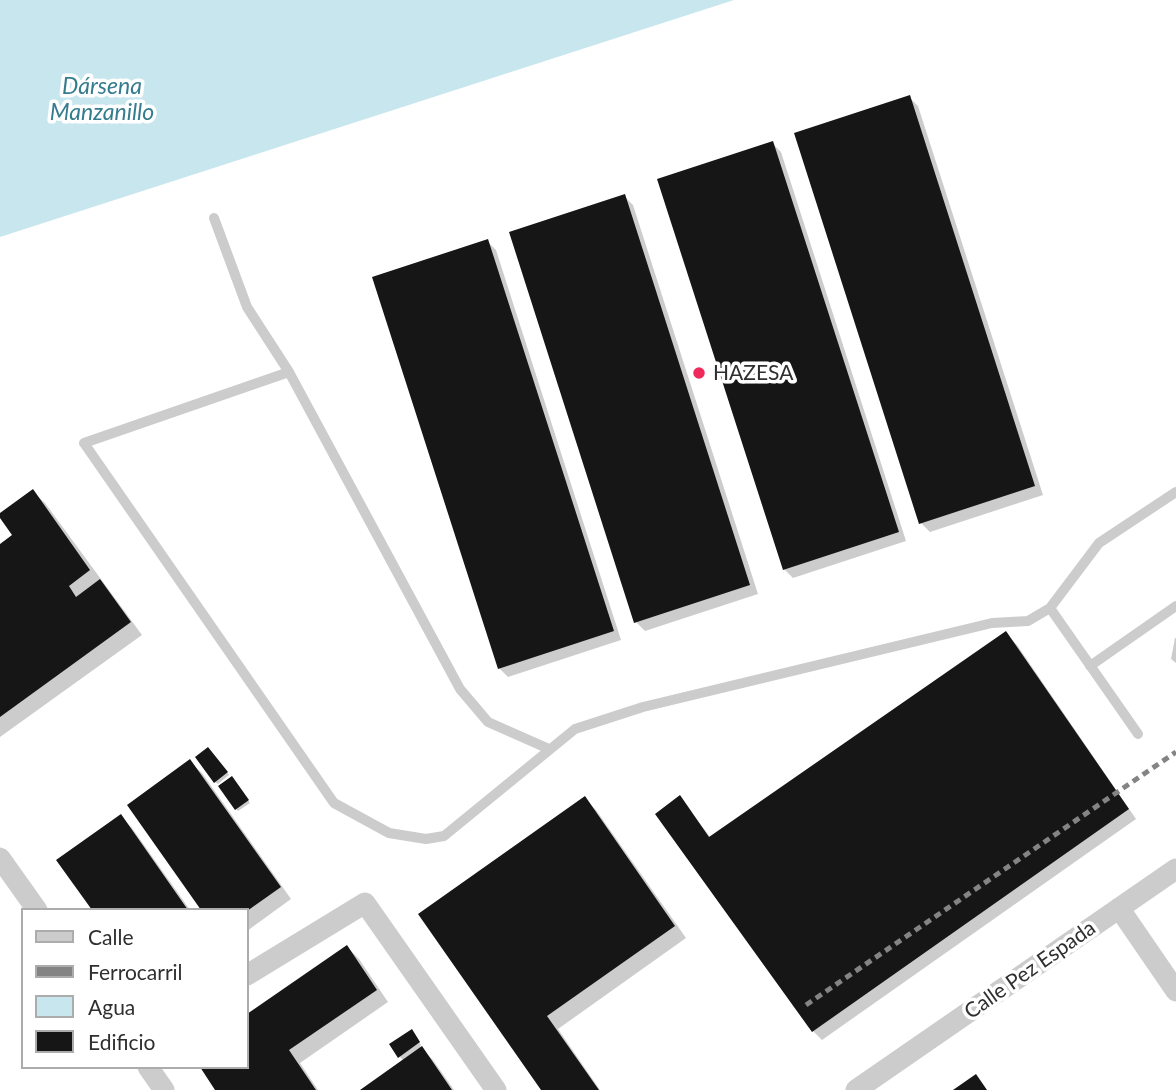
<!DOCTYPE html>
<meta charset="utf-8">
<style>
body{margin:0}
#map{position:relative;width:1176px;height:1090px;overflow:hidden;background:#fff;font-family:Lato,sans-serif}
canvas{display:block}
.legend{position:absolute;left:21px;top:908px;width:228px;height:161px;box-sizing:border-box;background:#fff;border:2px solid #acacac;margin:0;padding:9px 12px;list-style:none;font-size:21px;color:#2f2f2f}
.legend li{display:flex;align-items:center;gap:14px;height:35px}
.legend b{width:35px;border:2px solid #acacac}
</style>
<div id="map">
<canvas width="1176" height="1090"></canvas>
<ul class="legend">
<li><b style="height:9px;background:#ccc"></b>Calle</li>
<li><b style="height:9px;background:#848484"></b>Ferrocarril</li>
<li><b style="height:19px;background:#c8e6ee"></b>Agua</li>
<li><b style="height:19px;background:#161616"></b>Edificio</li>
</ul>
</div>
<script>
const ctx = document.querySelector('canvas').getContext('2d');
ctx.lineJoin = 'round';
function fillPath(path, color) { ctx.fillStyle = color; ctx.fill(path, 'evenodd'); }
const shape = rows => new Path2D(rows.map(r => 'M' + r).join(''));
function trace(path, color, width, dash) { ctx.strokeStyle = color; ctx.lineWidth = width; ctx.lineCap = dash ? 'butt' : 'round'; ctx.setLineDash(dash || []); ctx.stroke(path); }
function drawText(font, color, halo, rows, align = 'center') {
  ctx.font = font + ' Lato,sans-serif'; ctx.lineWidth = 7; ctx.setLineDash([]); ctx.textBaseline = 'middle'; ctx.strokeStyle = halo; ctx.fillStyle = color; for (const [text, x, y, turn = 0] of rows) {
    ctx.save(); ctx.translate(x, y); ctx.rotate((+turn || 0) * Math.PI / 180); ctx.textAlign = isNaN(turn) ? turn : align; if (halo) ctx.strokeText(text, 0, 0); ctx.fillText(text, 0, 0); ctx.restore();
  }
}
fillPath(shape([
 [0,0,734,0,0,237]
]), '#c8e6ee');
fillPath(shape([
 [909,97,918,106,1043,495,930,532,921,523],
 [772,143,781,152,906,541,793,578,784,569],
 [624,196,633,205,758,594,645,631,636,622],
 [487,241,496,250,621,640,508,677,499,668],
 [33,492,45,503,142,635,0,737,0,546,15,536,0,515],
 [1005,633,1017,645,1136,819,822,1040,813,1031,680,798,711,838],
 [1175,638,1176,638,1176,663,1171,659],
 [210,752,229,775,218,784,215,782],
 [190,762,202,773,291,899,247,931,247,910],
 [234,780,250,803,238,811,236,809],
 [584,798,596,810,686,938,558,1029,600,1090,543,1090,421,914],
 [120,816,132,828,190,910,94,910],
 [347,947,359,959,388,1002,300,1063,318,1090,217,1090,247,1067,247,1016],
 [414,1034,421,1045,420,1047,433,1060,454,1090,363,1090,404,1061,400,1057]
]), '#0003');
fillPath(shape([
 [910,95,1035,486,919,524,794,133],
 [773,141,899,532,783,570,657,179],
 [625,194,750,585,634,623,509,232],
 [488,239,614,631,498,669,372,277],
 [33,489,90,570,69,586,76,597,100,579,131,622,0,717,0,544,12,535,0,518,0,513],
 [1006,631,1129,809,812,1032,655,814,680,795,709,837],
 [208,747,228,772,214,783,195,757],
 [190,759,281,887,247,911,201,910,127,805],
 [232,776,249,800,235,810,218,786],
 [585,796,675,926,547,1016,599,1090,541,1090,418,914],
 [121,814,188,910,92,910,56,860],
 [347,945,377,990,289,1050,316,1090,215,1090,200,1067,247,1067,247,1014],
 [412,1029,420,1042,398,1058,389,1044],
 [422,1046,452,1090,360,1090],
 [976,1074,987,1090,953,1090]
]), '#161616');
trace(shape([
 [214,218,247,307,289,372,460,689,488,722,549,749],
 [289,372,84,443,334,803,389,833,426,839,444,836,575,729,643,707,992,623,1028,621,1050,608,1099,543,1176,492],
 [1050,608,1138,734],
 [1090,666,1176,606]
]), '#ccc', 10);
trace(shape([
 [0,858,37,910],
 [1119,908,1176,991],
 [247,975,365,903,496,1090],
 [148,1067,164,1090],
 [856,1090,1176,869]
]), '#ccc', 21);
trace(shape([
 [806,1005,1176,752]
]), '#848484', 5, [7, 5]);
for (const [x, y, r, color] of [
 [699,373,7,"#ef295a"]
]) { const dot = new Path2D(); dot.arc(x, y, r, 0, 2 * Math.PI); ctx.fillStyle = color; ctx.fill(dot); trace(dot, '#fff', 2.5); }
drawText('21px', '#2f2f2f', '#fff', [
 ["HAZESA",713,373]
], 'left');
drawText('21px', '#2f2f2f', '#fff', [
 ["Calle Pez Espada",1030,970,-35]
]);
drawText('italic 23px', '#367c8f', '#fff', [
 ["Dársena",102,87],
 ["Manzanillo",102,113]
]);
</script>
